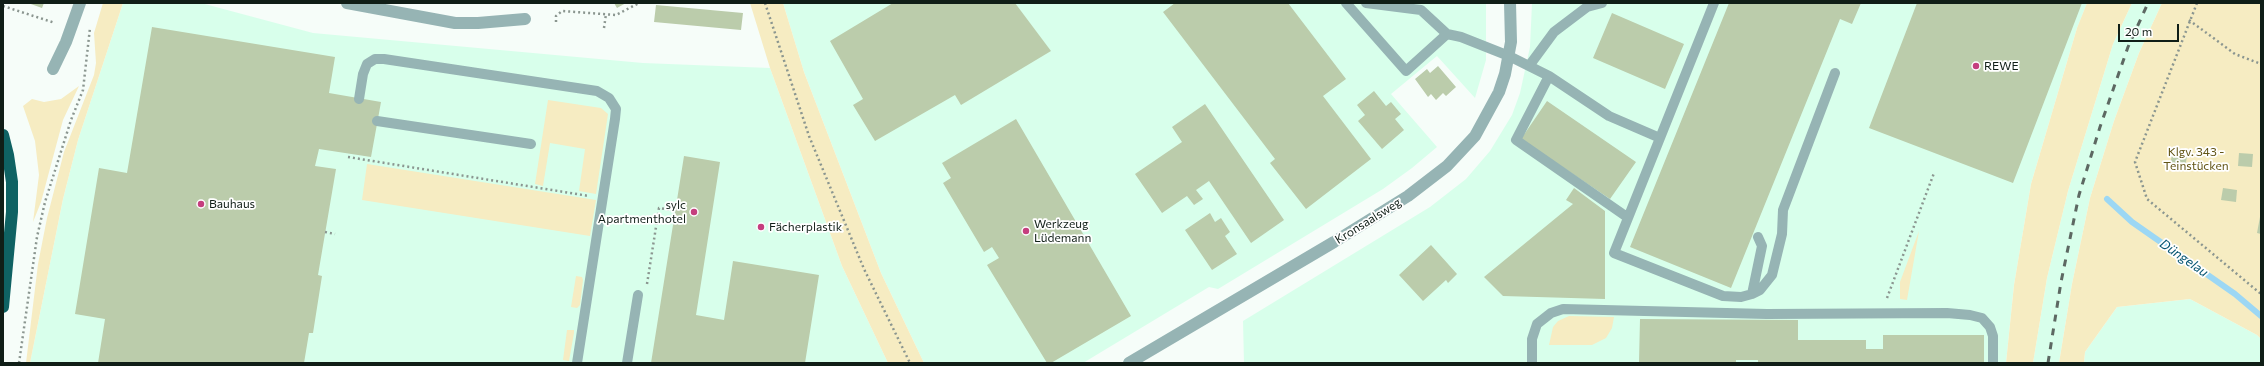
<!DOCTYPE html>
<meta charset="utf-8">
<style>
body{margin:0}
#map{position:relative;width:2264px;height:366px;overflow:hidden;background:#f6fdf9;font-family:Commissioner,sans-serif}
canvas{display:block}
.frame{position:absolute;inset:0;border:4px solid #101e17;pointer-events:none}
.scale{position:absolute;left:2118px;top:24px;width:61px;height:18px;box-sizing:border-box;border:2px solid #101e17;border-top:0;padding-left:5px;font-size:12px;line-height:14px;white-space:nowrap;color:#101e17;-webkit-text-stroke:3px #fff;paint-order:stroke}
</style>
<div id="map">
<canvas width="2264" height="366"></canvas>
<div class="frame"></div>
<div class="scale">20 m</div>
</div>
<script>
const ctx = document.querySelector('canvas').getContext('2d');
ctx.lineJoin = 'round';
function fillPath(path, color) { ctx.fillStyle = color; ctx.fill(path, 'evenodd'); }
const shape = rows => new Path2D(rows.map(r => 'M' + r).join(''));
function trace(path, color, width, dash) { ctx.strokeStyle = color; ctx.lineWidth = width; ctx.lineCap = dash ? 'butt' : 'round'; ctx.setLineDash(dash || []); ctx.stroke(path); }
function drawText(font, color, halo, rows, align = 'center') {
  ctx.font = font + ' Commissioner,sans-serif'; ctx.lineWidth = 3.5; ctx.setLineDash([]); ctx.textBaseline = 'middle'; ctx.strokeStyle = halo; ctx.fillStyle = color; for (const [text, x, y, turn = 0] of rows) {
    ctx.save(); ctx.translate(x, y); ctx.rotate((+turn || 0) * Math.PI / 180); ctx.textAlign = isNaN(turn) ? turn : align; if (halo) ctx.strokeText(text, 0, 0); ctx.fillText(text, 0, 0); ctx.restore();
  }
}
fillPath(shape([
 [123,3,201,3,313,33,643,63,770,68,842,266,888,363,30,363,63,199,78,140],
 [783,3,1486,3,1486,60,1475,98,1437,56,1391,94,1437,147,1412,168,1383,189,1218,289,1209,287,1083,363,924,363,881,273,804,72],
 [1532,3,2087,3,2077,28,2031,184,2014,285,2006,363,1244,363,1243,321,1430,207,1466,179,1490,151,1512,115,1520,93,1530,47],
 [2132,3,2162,3,2139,53,2114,121,2090,198,2072,284,2059,363,2033,363,2047,278,2068,191,2113,44],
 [2190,299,2257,335,2261,339,2261,363,2084,363,2085,352,2117,307]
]), '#d8ffeb');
fillPath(shape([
 [103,3,123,3,78,140,63,199,30,363,26,363,38,264,47,218,64,152,94,75,96,63,94,33],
 [750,3,783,3,804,72,881,273,924,363,888,363,842,266,770,68],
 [2087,3,2132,3,2113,44,2068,191,2047,278,2033,363,2006,363,2014,285,2031,184,2077,28],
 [2162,3,2261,3,2261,339,2257,335,2190,299,2117,307,2085,352,2084,363,2059,363,2072,284,2090,198,2114,121,2139,53],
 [79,86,63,120,41,202,33,222,39,175,35,141,23,106,32,99,44,102,61,99],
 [548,100,601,108,608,114,596,194,579,191,585,149,550,143,543,186,535,184],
 [367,164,596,200,590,236,362,200],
 [1919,231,1907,300,1900,299,1900,282],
 [576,276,582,277,583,280,580,305,577,308,571,307],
 [1569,316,1614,317,1612,328,1606,338,1592,345,1549,345,1553,327,1558,321],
 [567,330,574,330,574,333,569,361,563,360]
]), '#f6ecc2');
trace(shape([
 [2107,199,2132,222,2235,294,2261,316]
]), '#9cd7f4', 6);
fillPath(shape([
 [28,3,44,3,42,8],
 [614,3,626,3,617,8],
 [893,3,1015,3,1051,51,961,105,955,95,875,141,853,105,863,99,830,41],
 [1175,3,1288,3,1346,79,1323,96,1371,159,1306,209,1270,163,1275,159,1163,12],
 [1729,3,1861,3,1852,24,1840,19,1731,288,1630,247],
 [1917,3,2082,3,2013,183,1869,128],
 [656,5,743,13,741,30,654,22],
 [1612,13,1684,44,1665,89,1593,58],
 [152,27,335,57,329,93,381,102,371,157,319,149,315,166,336,169,318,275,322,276,313,333,309,333,304,363,98,363,105,319,75,314,99,168,127,173],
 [1438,66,1456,87,1446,96,1443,93,1436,100,1431,94,1428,97,1415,79,1427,69,1430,73],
 [1374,91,1386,106,1391,102,1401,114,1395,119,1404,130,1382,149,1358,121,1365,115,1357,105],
 [1547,101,1636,162,1610,199,1521,139],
 [1205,104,1284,220,1251,243,1209,181,1196,190,1203,199,1194,205,1187,196,1162,213,1135,174,1182,142,1172,127],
 [1016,119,1131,316,1051,363,1047,363,987,265,999,258,992,247,984,252,943,183,951,178,942,163],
 [2239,153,2253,154,2252,167,2238,166],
 [2172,154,2187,156,2185,168,2170,166],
 [684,156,720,162,696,315,724,320,733,261,819,275,805,363,651,363],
 [1574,188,1605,211,1605,299,1503,296,1484,277,1573,204,1566,200],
 [2223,188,2237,190,2236,202,2221,200],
 [1210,213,1215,222,1221,218,1230,232,1225,236,1237,254,1212,270,1185,230],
 [2260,217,2261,217,2261,234,2257,233],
 [1431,245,1457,274,1448,283,1446,280,1423,301,1399,275],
 [1640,319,1798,320,1798,340,1866,340,1866,349,1883,349,1883,335,1984,335,1984,363,1758,363,1758,360,1736,360,1736,363,1639,363]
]), '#bbccab');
trace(shape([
 [765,3,809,136,864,269,910,363],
 [2197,3,2135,162,2147,199,2261,294],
 [3,6,55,23],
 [2189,20,2235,54,2261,64],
 [556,22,556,16,562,11,616,15,639,3],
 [604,28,606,14],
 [348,157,589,196],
 [325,232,335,234],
 [647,284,659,208,672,210],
 [1887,298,1934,173],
 [19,363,37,237,45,202,71,120,83,90,90,28]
]), '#8b9690', 2.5, [2, 3]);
trace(shape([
 [1346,3,1406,71,1447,34],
 [1366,3,1421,10,1447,34,1461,37,1509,56,1549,76,1609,116,1660,138],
 [1714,3,1614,253,1723,296,1741,297,1752,294,1760,290,1772,275,1782,234,1783,210,1835,73],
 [1529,66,1554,32,1587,7,1602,3],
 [1549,76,1516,140,1627,217],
 [359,99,363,74,367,64,375,59,384,59,597,91,609,98,616,109,615,119,577,363],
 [377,121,531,144],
 [1752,294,1762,246,1758,237],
 [627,363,638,295],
 [1532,363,1532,339,1537,324,1551,313,1563,309,1767,314,1947,313,1970,315,1982,318,1990,327,1993,336,1993,363]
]), '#96b4b4', 10);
trace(shape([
 [347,3,455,23,478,23,525,19],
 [53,69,66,42,80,3],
 [1129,363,1334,242,1408,196,1447,166,1475,136,1499,92,1505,74,1511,42,1510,3]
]), '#96b4b4', 12);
trace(shape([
 [3,135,8,155,12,182,12,212,3,307]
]), '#0f6263', 12);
trace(shape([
 [2048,363,2061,282,2079,195,2100,127,2128,47,2148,3]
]), '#5d6862', 3, [7, 7]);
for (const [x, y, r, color] of [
 [1976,66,4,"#c53e7e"],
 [201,204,4,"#c53e7e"],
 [694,212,4,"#c53e7e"],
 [761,227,4,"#c53e7e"],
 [1026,231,4,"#c53e7e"]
]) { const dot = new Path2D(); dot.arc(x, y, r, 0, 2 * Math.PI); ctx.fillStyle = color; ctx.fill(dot); trace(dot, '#fff', 1.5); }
drawText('12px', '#101e17', '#fff', [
 ["REWE",1984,66],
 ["Bauhaus",209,204],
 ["sylc",686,205,"right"],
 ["Apartmenthotel",686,219,"right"],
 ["Werkzeug",1034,224],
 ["Lüdemann",1034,238],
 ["Fächerplastik",769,227]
], 'left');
drawText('12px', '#635516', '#fff', [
 ["Klgv. 343 -",2196,152],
 ["Teinstücken",2196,166]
]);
drawText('12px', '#101e17', '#fff', [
 ["Kronsaalsweg",1368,221,-32]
]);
drawText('italic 13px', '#065572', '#fff', [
 ["Düngelau",2184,258,35]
]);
</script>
